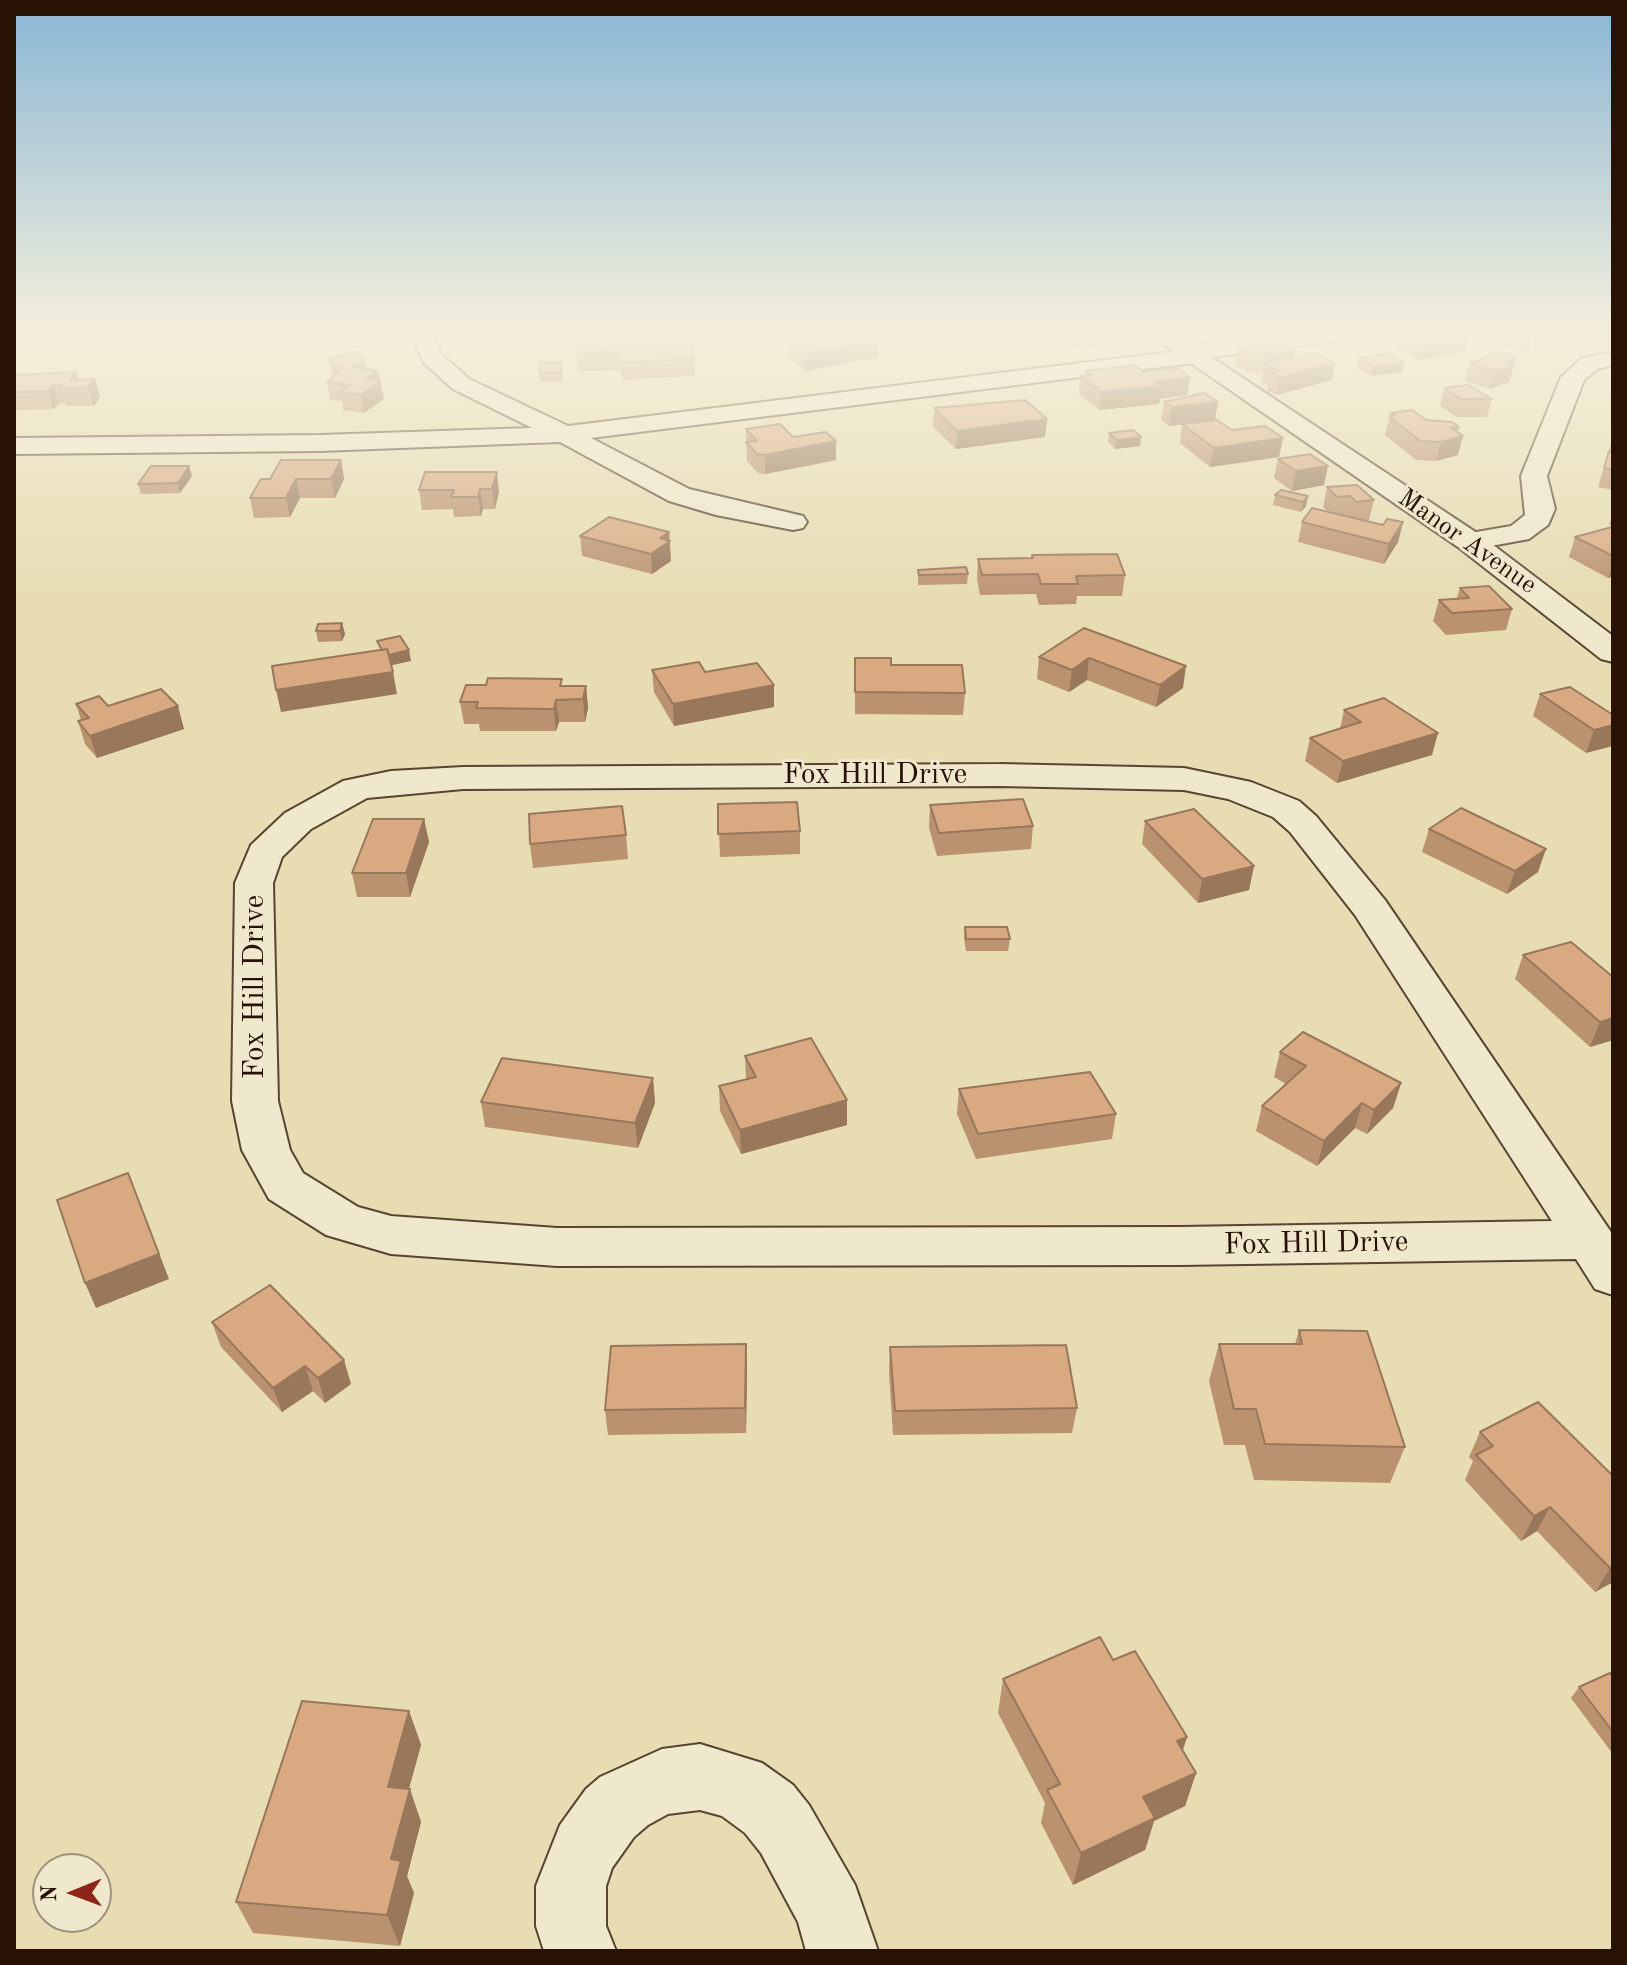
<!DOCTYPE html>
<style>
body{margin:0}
#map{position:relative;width:1627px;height:1965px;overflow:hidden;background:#e7dcb2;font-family:"Old Standard TT",serif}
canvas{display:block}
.frame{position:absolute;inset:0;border:16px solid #281206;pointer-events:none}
.north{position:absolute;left:32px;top:1853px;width:80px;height:80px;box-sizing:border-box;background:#efe8cd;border:2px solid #9f927d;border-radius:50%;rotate:269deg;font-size:22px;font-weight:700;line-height:32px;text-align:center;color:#281206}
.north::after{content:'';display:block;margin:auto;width:28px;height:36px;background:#8f2418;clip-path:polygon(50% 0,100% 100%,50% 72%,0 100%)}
</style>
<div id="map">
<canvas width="1627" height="1965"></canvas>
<div class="frame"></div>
<div class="north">N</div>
</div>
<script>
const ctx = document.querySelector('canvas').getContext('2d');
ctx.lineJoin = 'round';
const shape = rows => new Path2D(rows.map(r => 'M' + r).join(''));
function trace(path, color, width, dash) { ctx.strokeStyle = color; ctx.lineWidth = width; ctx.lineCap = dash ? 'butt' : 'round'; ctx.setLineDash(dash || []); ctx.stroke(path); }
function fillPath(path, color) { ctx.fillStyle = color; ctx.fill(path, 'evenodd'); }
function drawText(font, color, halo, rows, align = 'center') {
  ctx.font = font + ' "Old Standard TT",serif'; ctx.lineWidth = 6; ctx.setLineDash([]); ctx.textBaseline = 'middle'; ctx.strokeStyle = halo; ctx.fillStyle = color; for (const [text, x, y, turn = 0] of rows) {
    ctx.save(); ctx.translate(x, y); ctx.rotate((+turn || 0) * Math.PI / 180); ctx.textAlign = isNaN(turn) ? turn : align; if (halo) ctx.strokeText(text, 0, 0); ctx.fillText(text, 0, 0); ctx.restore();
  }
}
const minor = shape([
 [409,332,431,332,442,355,469,379,568,426,1179,351,1189,346,1302,332,1367,332,1356,339,1203,358,1193,363,591,438,689,489,803,516,807,522,803,528,793,530,716,515,669,501,560,442,320,451,14,454,14,438,320,435,532,428,453,389,424,363,409,332],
 [1606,353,1613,355,1613,365,1597,369,1584,380,1547,476,1555,509,1548,525,1529,539,1469,550,1459,547,1455,541,1459,535,1511,526,1525,515,1521,476,1561,377,1581,359,1606,353],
 [1000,764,1184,768,1251,782,1299,801,1316,816,1385,900,1613,1235,1613,1295,1595,1289,1576,1259,1180,1265,557,1266,391,1254,326,1235,269,1199,242,1150,232,1101,235,883,251,845,285,813,343,781,391,771,463,767,1000,764],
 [1000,786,1184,790,1228,799,1273,817,1290,832,1355,915,1552,1221,1180,1227,557,1228,391,1216,358,1207,303,1173,290,1150,278,1101,273,883,282,857,311,829,367,798,463,789,1000,786],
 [700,1744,762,1763,793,1785,809,1805,855,1885,878,1951,806,1951,798,1922,761,1853,745,1833,722,1816,700,1810,668,1814,648,1825,634,1837,612,1868,606,1886,606,1926,616,1951,544,1951,536,1926,536,1886,560,1825,586,1789,600,1777,662,1749,700,1744]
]);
const tertiary = shape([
 [1146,332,1173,332,1480,535,1613,636,1613,662,1601,659,1458,547,1146,332]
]);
trace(minor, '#584431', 4);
trace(tertiary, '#584431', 4);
fillPath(minor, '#efe8cd');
fillPath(tertiary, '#efe8cd');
fillPath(shape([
 [1058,332,1074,332,1074,335,1074,332,1118,332,1117,342,1089,348,1072,347,1058,337],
 [1399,332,1469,335,1465,352,1417,360,1396,349],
 [1497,332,1533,332,1528,350,1493,345],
 [789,340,878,357,805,371,789,357],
 [612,345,693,347,695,376,623,380,621,372,615,370,578,371,576,353],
 [1238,348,1295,350,1293,358,1332,380,1276,395,1267,391,1268,385,1261,382,1263,372,1247,371,1235,365],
 [1516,357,1509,382,1490,389,1465,381,1470,363],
 [328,358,364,362,366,369,378,371,384,399,364,413,343,410,342,401,330,400,327,382,333,377],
 [1358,358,1404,363,1402,372,1372,376,1356,367],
 [563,371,562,382,540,382,539,373],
 [1086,371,1144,372,1190,377,1187,395,1160,399,1159,404,1099,410,1079,394,1080,376,1086,376],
 [76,372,79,380,100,397,94,406,65,406,65,403,59,404,53,409,14,410,14,375],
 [1444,388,1492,399,1487,417,1457,417,1440,406],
 [1164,402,1218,402,1215,420,1169,426,1161,420],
 [934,408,1047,419,1045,437,956,449,933,427],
 [1391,413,1457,432,1458,455,1436,461,1416,460,1385,435],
 [1182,424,1232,430,1279,457,1210,467,1180,443],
 [746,429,793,437,836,441,836,460,765,474,758,473,747,461],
 [1109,433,1141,437,1140,446,1115,449,1108,442],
 [1613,437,1613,490,1598,487],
 [1278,459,1324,485,1292,491,1274,478],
 [341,460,344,479,335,498,300,498,290,517,254,518,250,498,270,479],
 [425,472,499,491,495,509,483,509,481,516,454,517,453,509,422,510,419,490],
 [192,476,180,493,141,494,138,484],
 [1327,487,1374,500,1369,520,1362,520,1383,525,1403,522,1398,542,1384,564,1298,542,1302,522,1328,512,1323,507],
 [1275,495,1308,496,1306,506,1301,512,1273,505],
 [1613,512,1613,526,1609,525],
 [1613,528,1613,576,1608,578,1569,557,1575,537],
 [669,532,671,561,652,574,582,556,580,536],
 [1032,555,1125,575,1122,596,1077,596,1076,604,1039,605,1036,594,980,595,977,579,978,559,1031,558],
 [918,570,968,574,967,584,918,585],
 [1460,588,1512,609,1506,630,1446,635,1433,621,1439,600,1457,598],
 [342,623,345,634,342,641,318,642,316,631],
 [1084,628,1183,688,1156,707,1087,680,1069,692,1037,679,1039,657],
 [855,658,891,665,965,693,963,715,855,714],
 [652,670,705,672,774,707,674,726,654,692],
 [563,686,586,686,588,708,585,722,559,722,556,731,480,731,479,724,464,724,460,702],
 [1540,694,1613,715,1586,753,1533,716],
 [76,704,108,706,184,729,97,758,85,744,78,721,81,720],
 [1344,710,1432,755,1337,783,1305,761,1310,738,1340,729],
 [718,804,800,831,800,854,720,857],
 [930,805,1033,826,1031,849,937,856,929,828],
 [424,819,429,842,410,897,357,897,352,873],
 [1145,821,1254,866,1249,890,1198,903,1142,844],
 [1429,829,1538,872,1507,894,1422,852],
 [626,835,628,859,533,868,530,844],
 [965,927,1010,939,1008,951,966,951,964,939],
 [1523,955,1613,977,1613,1040,1590,1047,1515,979],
 [1280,1052,1401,1083,1393,1108,1367,1134,1355,1128,1317,1166,1256,1131,1262,1106,1286,1084,1274,1077],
 [745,1056,847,1125,741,1154,720,1111,719,1086,746,1079],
 [653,1078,655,1103,638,1148,485,1127,481,1102],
 [959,1089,1116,1114,1112,1139,976,1159,957,1114],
 [212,1322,351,1384,325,1403,313,1391,282,1412,221,1347],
 [1299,1330,1405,1447,1390,1483,1254,1480,1245,1445,1224,1445,1209,1381,1219,1344,1295,1344],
 [890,1347,1077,1408,1072,1433,893,1435,889,1372],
 [747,1369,746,1433,608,1435,605,1410],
 [1480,1432,1613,1476,1613,1582,1595,1592,1537,1531,1521,1541,1465,1480,1473,1461,1469,1457],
 [1113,1660,1187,1737,1183,1750,1196,1773,1185,1806,1154,1821,1145,1850,1073,1885,1041,1823,1045,1803,998,1713,1003,1679],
 [1613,1677,1613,1752,1612,1753,1571,1698,1579,1687],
 [409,1711,421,1745,409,1789,421,1822,407,1876,414,1893,400,1946,253,1933,236,1902]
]), '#bb9270');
fillPath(shape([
 [279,332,325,332,326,338,281,343],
 [1091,332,1118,332,1117,342,1089,348],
 [1469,335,1465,352,1417,360,1421,343],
 [878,340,878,357,805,371,804,354],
 [1295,350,1292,367,1275,369,1277,355],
 [1516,357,1509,382,1490,389,1495,371,1504,362],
 [364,362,367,378,378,371,384,399,364,413,361,395,352,367],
 [1335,363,1332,380,1276,395,1280,378],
 [1404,363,1402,372,1372,376,1374,367],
 [76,372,81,388,70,380],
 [1190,377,1187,395,1160,399,1159,404,1099,410,1101,392,1155,382],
 [95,379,100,397,94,406,88,388],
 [53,386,59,404,53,409,48,391],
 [1218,402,1215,420,1169,426,1172,407],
 [1047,419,1045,437,956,449,957,431],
 [1459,427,1456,438,1463,436,1458,455,1436,461,1441,442,1451,428],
 [1141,437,1140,446,1115,449,1117,440],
 [1283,438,1279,457,1210,467,1214,448],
 [836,441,836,460,765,474,765,455],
 [341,460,344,479,335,498,331,479],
 [189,466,192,476,180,493,178,483],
 [1328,466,1324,485,1292,491,1296,471],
 [497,472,499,491,495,509,492,489],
 [296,479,300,498,290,517,286,498],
 [480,489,483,509,481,516,478,497],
 [1308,496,1306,506,1301,512,1303,502],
 [1403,522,1398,542,1384,564,1389,544],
 [669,532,671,561,652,574,651,554,660,538],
 [1613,564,1613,576,1608,578],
 [342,623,345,634,342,641,340,631],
 [409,650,411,661,388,666,386,655],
 [1089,658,1087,680,1069,692,1072,670],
 [1186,666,1183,688,1156,707,1160,685],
 [393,672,397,694,281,712,276,690],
 [774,685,774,707,674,726,673,704],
 [586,686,588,708,585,722,583,699],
 [556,700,559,722,556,731,554,709],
 [178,706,184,729,97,758,90,736],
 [1613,725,1613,746,1586,753,1594,730],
 [1438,733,1432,755,1337,783,1343,761],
 [424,819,429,842,410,897,406,873],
 [1546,849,1538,872,1507,894,1515,871],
 [1254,866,1249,890,1198,903,1202,879],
 [1613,1018,1613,1040,1590,1047,1600,1022],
 [653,1078,655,1103,638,1148,635,1123],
 [1401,1083,1393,1108,1367,1134,1374,1110],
 [847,1100,847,1125,741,1154,740,1130],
 [1362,1103,1355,1128,1317,1166,1324,1141],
 [128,1173,169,1279,96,1308,85,1283],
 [746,1344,747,1369,746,1433,745,1408],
 [344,1360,351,1384,325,1403,318,1378],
 [305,1366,313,1391,282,1412,273,1388],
 [1550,1507,1537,1531,1521,1541,1534,1516],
 [1613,1566,1613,1582,1595,1592,1610,1568],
 [409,1711,421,1745,400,1820,388,1787],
 [1187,1737,1176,1770,1177,1741],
 [1196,1773,1185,1806,1154,1821,1145,1850,1073,1885,1081,1853,1143,1797],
 [410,1789,421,1822,407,1876,414,1893,400,1946,387,1915,391,1859]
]), '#98775b');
const building = shape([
 [847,332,869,332,878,340,804,354,789,340,847,332],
 [1399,332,1463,332,1469,335,1421,343,1399,332],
 [674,338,674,347,693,347,694,359,621,363,620,354,613,352,576,353,577,342,612,342,611,345,620,345,621,340,674,338],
 [1280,342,1295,350,1277,355,1249,354,1238,348,1280,342],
 [357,352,364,362,352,367,378,371,365,379,381,381,361,395,340,392,351,385,327,382,343,368,334,366,328,358,357,352],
 [1501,352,1516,357,1504,362,1514,365,1495,371,1470,363,1501,352],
 [1315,353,1335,363,1280,378,1270,373,1280,371,1264,364,1315,353],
 [1388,354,1404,363,1374,367,1358,358,1388,354],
 [540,362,562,362,561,373,539,373,540,362],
 [1135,365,1144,372,1176,368,1190,377,1155,382,1162,386,1101,392,1080,376,1091,375,1086,371,1135,365],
 [76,372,70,380,95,379,88,388,60,388,62,385,53,386,48,391,14,392,14,375,76,372],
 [1468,385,1492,399,1461,399,1444,388,1468,385],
 [1204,393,1218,402,1172,407,1164,402,1204,393],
 [1025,400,1047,419,957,431,934,408,1025,400],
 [1412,410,1426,420,1452,422,1459,427,1451,428,1463,436,1441,442,1420,441,1389,416,1395,415,1391,413,1412,410],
 [1217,420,1232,430,1265,426,1283,438,1214,448,1182,424,1217,420],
 [780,424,793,437,826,432,836,441,765,455,757,454,746,442,757,441,746,429,780,424],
 [1133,430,1141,437,1117,440,1109,433,1133,430],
 [1609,451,1613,452,1613,470,1604,468,1609,451],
 [1310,454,1328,466,1296,471,1278,459,1310,454],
 [281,460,341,460,331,479,296,479,286,498,250,498,261,479,270,479,281,460],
 [151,466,189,466,178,483,138,484,151,466],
 [425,472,497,472,492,489,480,489,478,497,451,497,454,490,419,490,425,472],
 [1357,485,1374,500,1356,502,1350,496,1337,497,1327,487,1357,485],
 [1281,490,1308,496,1303,502,1275,495,1281,490],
 [1312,508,1383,525,1387,519,1403,522,1389,544,1302,522,1312,508],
 [609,517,669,532,660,538,670,541,651,554,580,536,609,517],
 [1612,527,1613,556,1575,537,1612,527],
 [1117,554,1125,575,1076,576,1078,584,1041,584,1038,574,982,575,978,559,1033,558,1032,555,1117,554],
 [966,567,968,574,919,575,918,570,966,567],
 [1489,586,1512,609,1452,613,1439,600,1469,598,1460,588,1489,586],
 [342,623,340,631,316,631,318,624,342,623],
 [1084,628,1186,666,1160,685,1089,658,1072,670,1039,657,1084,628],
 [400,636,409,650,389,655,387,649,382,650,377,641,400,636],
 [387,649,393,672,276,690,272,666,387,649],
 [855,658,891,658,891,665,962,665,965,693,855,692,855,658],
 [699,662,705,672,757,663,774,685,673,704,652,670,699,662],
 [488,678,562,679,560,686,586,686,583,699,556,700,554,709,476,708,478,702,460,702,466,685,486,685,488,678],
 [1570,687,1613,715,1613,725,1594,730,1540,694,1570,687],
 [161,689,178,706,90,736,78,721,89,718,76,704,99,696,108,706,161,689],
 [1384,698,1438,733,1343,761,1310,738,1361,722,1344,710,1384,698],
 [1023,799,1033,826,939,833,930,805,1023,799],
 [797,802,800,831,718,834,718,804,797,802],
 [622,806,626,835,530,844,529,814,622,806],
 [1461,808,1546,849,1515,871,1429,829,1461,808],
 [1194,809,1254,866,1202,879,1145,821,1194,809],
 [373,819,424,819,406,873,352,873,373,819],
 [965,927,1007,927,1010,939,966,939,965,927],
 [1571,942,1613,977,1613,1018,1600,1022,1523,955,1571,942],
 [1303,1032,1401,1083,1374,1110,1362,1103,1324,1141,1262,1106,1306,1066,1280,1052,1303,1032],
 [811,1038,847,1100,740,1130,719,1086,756,1077,745,1056,811,1038],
 [502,1058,653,1078,635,1123,481,1102,502,1058],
 [1090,1072,1116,1114,978,1134,959,1089,1090,1072],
 [128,1173,159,1254,85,1283,57,1200,128,1173],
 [270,1285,344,1360,318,1378,305,1366,273,1388,212,1322,270,1285],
 [1299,1330,1367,1331,1405,1447,1265,1444,1256,1409,1234,1409,1219,1344,1302,1344,1299,1330],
 [746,1344,745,1408,605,1410,611,1346,746,1344],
 [1066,1345,1077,1408,895,1411,890,1347,1066,1345],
 [1538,1402,1613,1476,1613,1566,1610,1568,1550,1507,1534,1516,1476,1455,1493,1446,1480,1432,1538,1402],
 [1100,1637,1113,1660,1135,1651,1187,1737,1177,1741,1196,1773,1143,1797,1155,1818,1081,1853,1047,1790,1060,1784,1003,1679,1100,1637],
 [1610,1673,1613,1677,1613,1732,1579,1687,1610,1673],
 [302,1701,409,1711,388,1787,410,1789,391,1859,401,1861,387,1915,236,1902,302,1701]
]);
fillPath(building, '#d9aa82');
trace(building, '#98775b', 2);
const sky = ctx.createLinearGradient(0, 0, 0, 607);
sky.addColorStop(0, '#8ab6d5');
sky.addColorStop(0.55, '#f4efdc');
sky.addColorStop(1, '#f4efdc00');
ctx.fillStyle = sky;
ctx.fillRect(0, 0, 1627, 607);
drawText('26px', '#281206', '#efe8cd', [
 ["Manor Avenue",1467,542,35]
]);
drawText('30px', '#281206', '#efe8cd', [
 ["Fox Hill Drive",875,775],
 ["Fox Hill Drive",255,987,-90],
 ["Fox Hill Drive",1316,1244,-1]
]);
</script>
